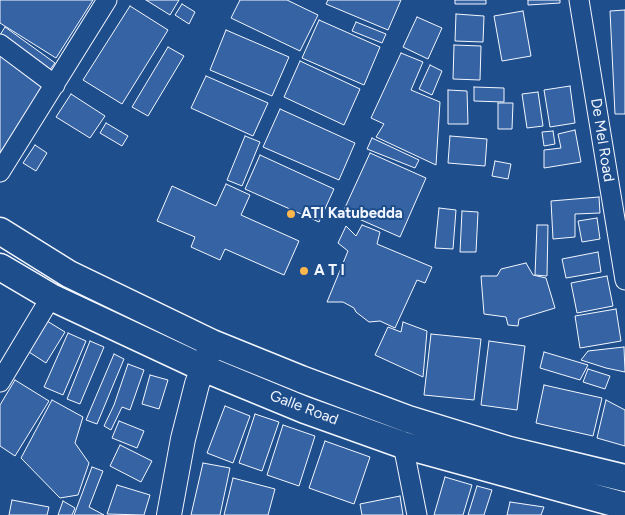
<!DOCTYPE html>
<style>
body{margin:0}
canvas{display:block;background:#1f4e8c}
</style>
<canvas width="625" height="515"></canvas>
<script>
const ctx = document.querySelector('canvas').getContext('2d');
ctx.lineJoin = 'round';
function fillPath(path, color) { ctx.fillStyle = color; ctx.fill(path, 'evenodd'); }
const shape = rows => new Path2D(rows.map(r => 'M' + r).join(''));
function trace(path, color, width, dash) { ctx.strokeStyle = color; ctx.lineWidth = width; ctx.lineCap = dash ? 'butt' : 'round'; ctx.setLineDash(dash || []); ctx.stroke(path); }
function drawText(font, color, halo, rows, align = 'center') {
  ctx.font = font + ' Figtree,sans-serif'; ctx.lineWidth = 4; ctx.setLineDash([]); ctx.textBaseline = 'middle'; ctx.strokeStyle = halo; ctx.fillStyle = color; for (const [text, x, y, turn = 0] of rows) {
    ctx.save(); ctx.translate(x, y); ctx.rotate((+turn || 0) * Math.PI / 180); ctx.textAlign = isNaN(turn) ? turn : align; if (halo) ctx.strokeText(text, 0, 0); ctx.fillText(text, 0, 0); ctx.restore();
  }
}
const building = shape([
 [0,0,93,0,56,58,0,23,0,0],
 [146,0,179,0,170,15,146,0],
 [240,0,287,0,318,15,300,51,231,18,240,0],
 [328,0,401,0,388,30,326,4,328,0],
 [455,0,486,0,486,4,455,4,455,0],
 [528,0,560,0,560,3,528,5,528,0],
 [182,4,195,12,189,24,175,15,182,4],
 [130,6,168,30,122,104,83,80,130,6],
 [625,10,625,114,615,114,610,11,625,10],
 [523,11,531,56,502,61,494,16,523,11],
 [456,14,484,16,483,42,455,41,456,14],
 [417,17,442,28,428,59,403,47,417,17],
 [319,20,380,47,364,85,302,58,319,20],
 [356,22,386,34,382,43,352,31,356,22],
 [5,27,55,63,46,75,0,35,5,27],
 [226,30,289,57,272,96,210,70,226,30],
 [454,45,481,46,480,80,453,79,454,45],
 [0,47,47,81,0,153,0,47],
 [168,47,184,56,148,116,132,107,168,47],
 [401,53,423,62,411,90,440,102,436,165,376,137,384,124,371,118,401,53],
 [300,61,360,89,344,125,284,97,300,61],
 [430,65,442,71,432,95,419,89,430,65],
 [206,76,268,103,253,136,191,108,206,76],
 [570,86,575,123,550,127,544,90,570,86],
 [474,87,504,88,504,102,474,101,474,87],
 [448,90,467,91,468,124,448,124,448,90],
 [538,92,543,126,527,128,522,94,538,92],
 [71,94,105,116,90,138,56,117,71,94],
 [498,103,513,103,512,129,498,129,498,103],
 [280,109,355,143,339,180,263,147,280,109],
 [106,123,128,136,122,146,100,133,106,123],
 [575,130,581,162,544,168,544,150,561,148,558,134,575,130],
 [553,131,555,144,544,146,542,132,553,131],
 [245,136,260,142,242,186,227,180,245,136],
 [450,136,487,139,485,166,448,163,450,136],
 [372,138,419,160,415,168,367,149,372,138],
 [35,145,47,153,36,171,23,163,35,145],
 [370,153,426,178,400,237,343,212,370,153],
 [260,155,334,189,319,222,245,189,260,155],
 [495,161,511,164,508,179,492,176,495,161],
 [226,184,250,195,241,215,299,241,284,275,225,249,220,260,191,247,195,237,157,221,172,186,216,206,226,184],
 [599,197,600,213,575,214,575,237,553,239,551,201,599,197],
 [439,208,456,210,453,249,435,248,439,208],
 [462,211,478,212,476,252,460,252,462,211],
 [597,218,600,239,582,242,578,221,597,218],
 [362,225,380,232,377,244,432,267,425,283,417,280,395,328,380,321,369,322,356,312,354,308,343,302,327,302,348,251,338,243,346,226,356,236,362,225],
 [537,225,548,225,547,276,535,275,537,225],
 [598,252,601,272,566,278,562,259,598,252],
 [526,263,533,275,546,278,555,308,519,319,518,326,508,325,506,317,484,314,481,276,497,276,501,269,526,263],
 [607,276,613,306,577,313,571,283,607,276],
 [616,309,621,341,580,348,575,316,616,309],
 [47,321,65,332,46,363,29,352,47,321],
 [403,322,427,331,423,377,375,355,388,327,401,332,403,322],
 [68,333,86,341,63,395,44,387,68,333],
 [431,334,481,339,474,400,424,395,431,334],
 [90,341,104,347,80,404,67,399,90,341],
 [489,341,525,346,517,410,481,405,489,341],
 [624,347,625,372,606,368,581,360,588,351,624,347],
 [544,352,588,365,580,380,540,368,544,352],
 [114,354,124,359,97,424,86,420,114,354],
 [128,364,144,370,130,410,122,407,111,430,104,426,114,405,128,364],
 [588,369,610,376,605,389,583,382,588,369],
 [150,375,168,380,159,409,142,404,150,375],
 [15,380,49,401,15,456,0,446,0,405,15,380],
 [544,385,602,398,593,436,536,423,544,385],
 [52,400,83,417,75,443,89,463,78,495,60,498,21,458,52,400],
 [606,400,625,410,625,446,597,438,606,400],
 [225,406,250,416,233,463,207,453,225,406],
 [255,414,279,422,262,471,239,463,255,414],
 [119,421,144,431,137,448,112,438,119,421],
 [283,425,315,436,299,486,267,475,283,425],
 [325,441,370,457,354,504,309,488,325,441],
 [120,445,152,461,141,482,110,466,120,445],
 [203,463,230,468,220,515,191,515,203,463],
 [92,467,103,471,89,507,104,515,74,515,92,467],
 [445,477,472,485,463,515,434,515,445,477],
 [233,478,275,489,268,515,224,515,233,478],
 [117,485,150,495,144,515,107,514,117,485],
 [477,486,492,490,484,515,468,515,477,486],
 [400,496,403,515,362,515,360,504,400,496],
 [12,500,49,507,47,515,9,515,12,500],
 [63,501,75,508,72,515,58,515,63,501],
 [510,502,544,507,541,515,507,515,510,502]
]);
fillPath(building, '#3563a3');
trace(building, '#f2f6ff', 1);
const minor = shape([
 [579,0,625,280],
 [0,44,55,85],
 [0,172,107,0],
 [0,382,51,297],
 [403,445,417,515]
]);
const major = shape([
 [169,515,183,439,197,384,210,349]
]);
const highway = shape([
 [0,231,69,274,212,343,301,379,408,419,509,450,625,478],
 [0,267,51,297,203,368,305,410,403,445,625,506]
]);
trace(minor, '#f2f6ff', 21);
trace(major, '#f2f6ff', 26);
trace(highway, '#f2f6ff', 29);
trace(minor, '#1f4e8c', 19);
trace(major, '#1f4e8c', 24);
trace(highway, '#1f4e8c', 26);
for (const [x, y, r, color] of [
 [291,214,5,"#ffb74d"],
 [304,271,5,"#ffb74d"]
]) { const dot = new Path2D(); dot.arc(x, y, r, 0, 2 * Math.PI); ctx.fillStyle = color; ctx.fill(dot); trace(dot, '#1f4e8c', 2); }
drawText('15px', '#f2f6ff', '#1f4e8c', [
 ["De Mel Road",602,140,81],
 ["Galle Road",304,408,21]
]);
drawText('bold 15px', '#f2f6ff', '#1f4e8c', [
 ["ATI Katubedda",301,214],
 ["A T I",314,271]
], 'left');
</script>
